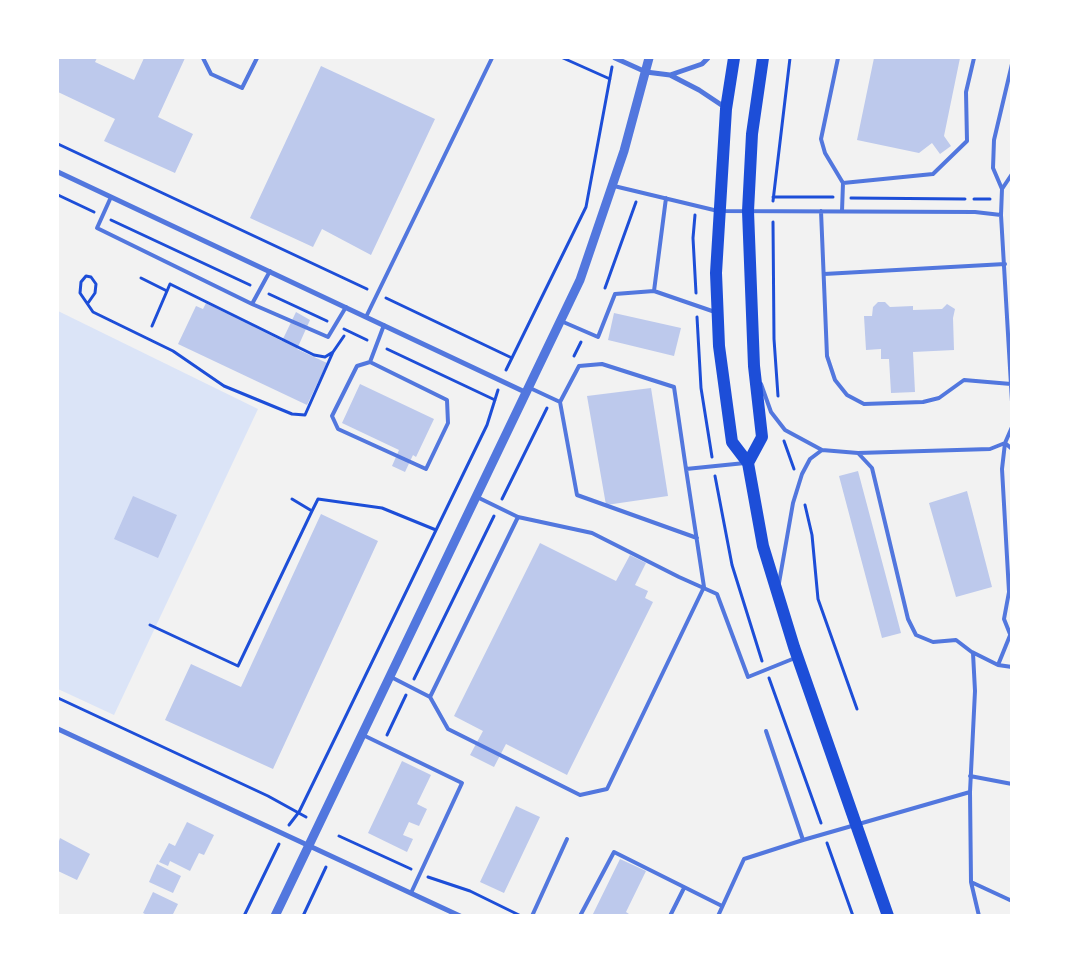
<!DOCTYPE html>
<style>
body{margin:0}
#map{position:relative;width:1069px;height:973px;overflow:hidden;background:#f2f2f2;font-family:Bitter,serif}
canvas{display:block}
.frame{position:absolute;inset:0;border:59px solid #fff;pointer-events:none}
</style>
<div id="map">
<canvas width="1069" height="973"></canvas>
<div class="frame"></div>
</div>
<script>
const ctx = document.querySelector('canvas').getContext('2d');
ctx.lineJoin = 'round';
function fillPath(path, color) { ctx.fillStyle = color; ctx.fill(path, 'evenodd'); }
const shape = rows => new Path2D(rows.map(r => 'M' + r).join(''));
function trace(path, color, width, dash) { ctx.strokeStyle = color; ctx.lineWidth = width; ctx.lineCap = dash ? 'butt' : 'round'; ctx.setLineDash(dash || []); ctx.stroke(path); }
fillPath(shape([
 [58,311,258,409,114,715,58,689]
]), '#dbe4f7');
fillPath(shape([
 [58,58,97,58,95,62,134,80,144,58,185,58,158,117,193,134,175,173,104,141,115,119,58,92],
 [874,58,960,58,944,136,951,146,940,154,932,143,919,153,857,140],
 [321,66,435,119,371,255,322,229,313,247,250,218],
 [878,302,885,302,890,307,913,306,913,310,942,309,947,304,955,309,953,318,954,350,913,352,915,392,891,393,889,359,881,359,881,349,866,350,864,316,872,316,873,307],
 [206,303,282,341,296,312,310,320,297,349,327,363,307,405,178,344,196,306,203,309],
 [614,313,681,328,674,356,608,340],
 [360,384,434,419,416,457,413,455,405,472,392,466,399,450,342,423],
 [651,388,668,496,606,505,587,396],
 [858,471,901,633,882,638,839,476],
 [967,491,992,587,956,597,929,503],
 [133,496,177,515,158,558,114,539],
 [321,514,378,541,273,769,165,720,191,664,241,687],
 [540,543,616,581,630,555,646,563,635,585,648,591,645,598,653,602,567,775,506,744,494,767,470,755,483,731,454,716],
 [402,761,431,775,417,804,427,809,419,826,409,822,403,835,413,839,407,852,368,833],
 [516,806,540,817,504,893,480,882],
 [187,822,214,835,204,855,199,853,190,871,170,861,168,866,159,862,169,843,175,846],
 [60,838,90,854,77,880,58,871,58,844],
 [620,859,646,871,626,912,632,916,592,916],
 [157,864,181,876,173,893,149,882],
 [153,892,178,904,172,916,149,916,143,913]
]), '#bdc9ec');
trace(shape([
 [563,58,610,79],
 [58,144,367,289],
 [58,195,94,212],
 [773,197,833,197],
 [851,198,965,199],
 [974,199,990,199],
 [773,201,790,58],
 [695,215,693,238,696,293],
 [111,220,250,285],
 [773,222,774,339,778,396],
 [141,278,167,291],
 [605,288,636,202],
 [269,294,327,321],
 [386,298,512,358],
 [88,303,95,293,96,284,91,277,86,276,81,282,80,293,93,312,173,351,224,386,292,414,305,415,333,352],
 [697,317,701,388,712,457],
 [152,326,170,284,314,355,325,357,333,352,344,336],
 [344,329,367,340],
 [387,349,495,400],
 [574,356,581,342],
 [506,370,586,207,612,67],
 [784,441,794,469],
 [715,476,732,565,762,661],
 [292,499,312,511,318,499,382,508,436,530],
 [502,499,547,408],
 [805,505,812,535,818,599,857,709],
 [150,625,238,666,312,511],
 [769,678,821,823],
 [414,679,494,516],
 [58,698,268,796,306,817],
 [387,735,406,695],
 [289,825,299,812,340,728,487,425,498,390],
 [339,836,411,869],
 [827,843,853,916],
 [428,877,470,891,521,916],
 [244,916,279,844],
 [303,916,326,867]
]), '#1d4ed8', 3);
trace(shape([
 [203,58,211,74,242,88,257,58],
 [838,58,821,139,825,153,843,183,842,211],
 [843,183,933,174,967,141,966,92,974,58],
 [614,186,718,211,975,212,1001,215,1012,402],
 [1002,189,1012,174],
 [111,197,97,228,252,304,270,271],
 [821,211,827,356,835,380,847,395,864,404,923,402,939,398,964,380,1011,384],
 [1001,215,1002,189,993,168,994,140,1012,64],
 [824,274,1005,264],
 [654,291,666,198],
 [252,304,328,337,346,307],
 [366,317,492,58],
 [561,321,598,337,615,294,654,291,715,312],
 [370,362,447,400,448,423,426,469,338,429,332,416,357,366,370,362,384,325],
 [761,384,771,412,785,430,822,450,810,459,802,474,793,503,779,583],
 [530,388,560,402],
 [1005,443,1002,469,1009,592,1004,619,1010,634],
 [1005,443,1012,449],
 [858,453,990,449,1005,443,1012,427],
 [477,497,518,517,592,533,679,577,717,594,748,677,795,658],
 [697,538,577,495,560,402,579,366,602,364,674,387,686,469,745,463],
 [972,652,998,665,1012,667],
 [998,665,1011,633],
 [391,677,430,697,518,517],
 [430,697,448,729,580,795,607,789,704,587,686,469],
 [766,731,803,840,970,792,975,691,973,653,956,640,933,642,916,635,908,619,872,468,858,453,822,450],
 [363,735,462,783,411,893],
 [970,776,1012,784],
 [970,792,971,882,1012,901],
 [971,882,979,916],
 [532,916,567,839],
 [580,916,614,852,722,906],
 [670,916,684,888],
 [718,916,744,859,803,840]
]), '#5277de', 4);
trace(shape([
 [615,58,646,72,670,75,699,90,726,108],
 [670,75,702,64,708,58],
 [58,172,527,393],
 [58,729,460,916]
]), '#5277de', 5);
trace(shape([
 [275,916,580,280,624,151,649,58]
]), '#5277de', 9);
trace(shape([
 [734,58,726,109,716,273,719,346,732,442,748,463,763,546,794,647,888,916],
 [748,463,762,437,754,366,748,211,752,134,763,58]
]), '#1d4ed8', 12);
</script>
